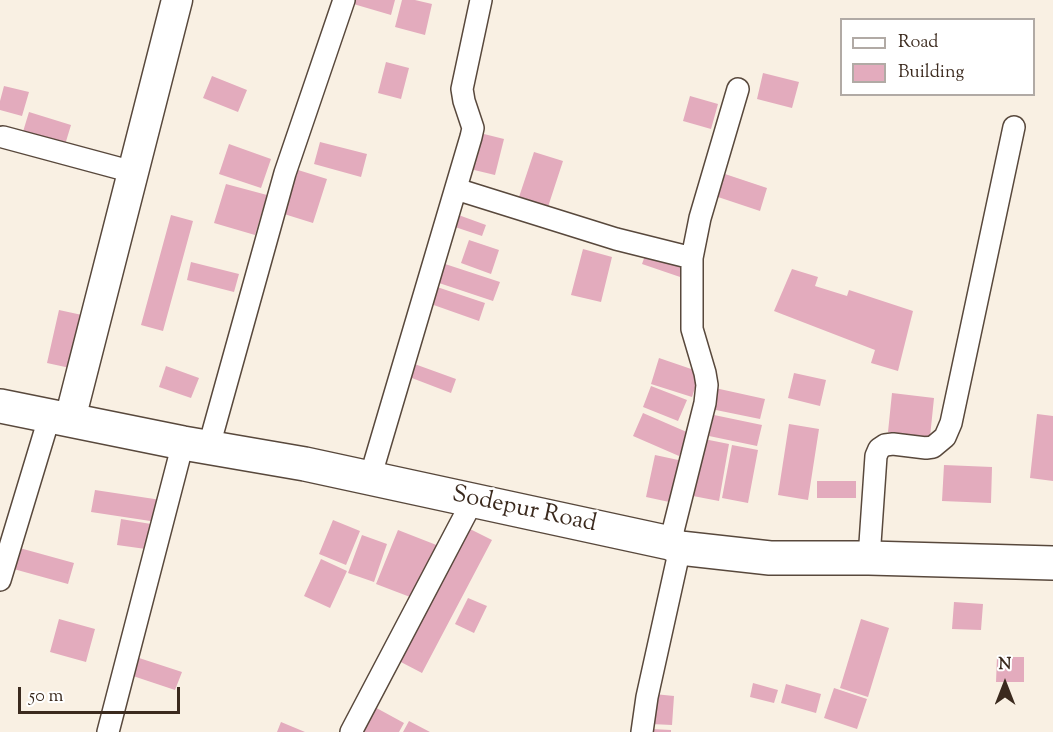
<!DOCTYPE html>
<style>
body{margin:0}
#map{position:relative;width:1053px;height:732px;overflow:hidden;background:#f9f0e3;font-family:"Sorts Mill Goudy",serif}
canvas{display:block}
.legend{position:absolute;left:840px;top:18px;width:195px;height:78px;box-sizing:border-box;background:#fff;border:2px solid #b1aaa5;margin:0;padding:8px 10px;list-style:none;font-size:18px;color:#3b2a1e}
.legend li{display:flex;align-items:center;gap:12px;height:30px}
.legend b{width:30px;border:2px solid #b1aaa5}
.north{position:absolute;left:975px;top:654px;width:60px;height:60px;-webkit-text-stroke:4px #fff;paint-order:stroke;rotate:0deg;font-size:16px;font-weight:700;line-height:24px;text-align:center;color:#3b2a1e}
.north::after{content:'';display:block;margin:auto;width:21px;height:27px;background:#3b2a1e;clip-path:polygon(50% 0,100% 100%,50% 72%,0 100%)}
.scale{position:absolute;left:18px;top:687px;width:162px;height:27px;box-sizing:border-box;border:3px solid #3b2a1e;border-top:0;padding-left:8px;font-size:18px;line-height:21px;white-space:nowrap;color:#3b2a1e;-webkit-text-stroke:4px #fff;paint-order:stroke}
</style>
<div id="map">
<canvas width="1053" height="732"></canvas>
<ul class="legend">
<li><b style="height:8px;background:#fff"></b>Road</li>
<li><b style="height:16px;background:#e3abbd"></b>Building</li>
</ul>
<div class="north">N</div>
<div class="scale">50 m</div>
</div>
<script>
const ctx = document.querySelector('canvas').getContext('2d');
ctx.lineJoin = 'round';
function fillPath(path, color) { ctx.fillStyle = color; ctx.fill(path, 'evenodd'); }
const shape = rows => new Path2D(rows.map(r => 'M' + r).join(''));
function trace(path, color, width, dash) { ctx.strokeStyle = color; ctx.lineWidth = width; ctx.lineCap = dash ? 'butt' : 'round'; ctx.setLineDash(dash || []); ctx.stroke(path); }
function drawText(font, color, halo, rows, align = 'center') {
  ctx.font = font + ' "Sorts Mill Goudy",serif'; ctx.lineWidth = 5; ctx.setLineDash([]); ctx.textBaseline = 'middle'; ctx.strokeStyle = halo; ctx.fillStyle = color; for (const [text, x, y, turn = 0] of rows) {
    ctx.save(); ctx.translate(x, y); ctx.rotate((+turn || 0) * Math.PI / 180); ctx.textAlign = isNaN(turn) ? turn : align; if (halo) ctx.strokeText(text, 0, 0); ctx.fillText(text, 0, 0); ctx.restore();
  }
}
fillPath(shape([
 [351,0,395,0,391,15,350,3],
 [402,0,415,0,432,4,425,35,395,27],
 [386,62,409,68,401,99,378,93],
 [763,73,799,82,792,108,757,99],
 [212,76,247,90,238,112,203,98],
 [4,86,29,92,22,116,0,110,0,101],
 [690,96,718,104,711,129,683,121],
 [29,112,71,125,64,148,22,135],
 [480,133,504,139,495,175,470,169],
 [320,142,367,154,361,177,314,164],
 [229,144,271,159,261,188,219,174],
 [534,152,563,161,546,213,517,203],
 [298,170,327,179,313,223,284,214],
 [725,174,767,188,760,211,718,197],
 [226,184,267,195,255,235,214,223],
 [453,213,486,225,482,236,449,225],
 [171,215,193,221,163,331,141,325],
 [469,240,499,250,491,274,461,263],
 [583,249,612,257,601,302,571,295],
 [647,250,691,266,686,279,642,264],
 [191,262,239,274,234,292,187,280],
 [439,262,500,282,493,301,433,281],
 [792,269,818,277,815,286,847,296,849,290,913,311,898,371,871,363,875,350,774,311],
 [434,286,485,303,479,321,428,303],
 [59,310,82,315,70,368,47,363],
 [659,358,700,372,692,397,651,384],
 [409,362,456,379,451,393,404,375],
 [166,366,199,378,191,398,159,387],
 [794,373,826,380,820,406,788,398],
 [651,386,687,400,678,421,643,407],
 [715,388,765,399,760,419,711,409],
 [892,393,934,398,930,437,888,432],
 [643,413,689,433,679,456,633,436],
 [1037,414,1053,416,1053,481,1030,478],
 [714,415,762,425,757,446,709,436],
 [789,424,819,429,808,500,778,495],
 [704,439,729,444,719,501,693,496],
 [732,445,758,450,748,503,722,498],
 [655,455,683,461,674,503,646,497],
 [944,465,992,467,991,503,942,501],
 [817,481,856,481,856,498,817,498],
 [95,490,161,500,157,522,91,512],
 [121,519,157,525,153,550,117,545],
 [333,520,360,531,346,565,319,554],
 [466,527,492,540,422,673,397,660],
 [398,530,439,546,418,600,376,584],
 [362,535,387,544,374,582,348,573],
 [16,547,74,563,68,584,10,568],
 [321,559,347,571,330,608,304,596],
 [468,598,487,606,474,633,455,624],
 [954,602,983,604,981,630,952,629],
 [59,619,95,629,86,662,50,652],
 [861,619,889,628,868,697,840,688],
 [136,657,182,672,175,690,130,675],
 [997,657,1024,657,1024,682,996,682],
 [753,683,778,690,774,703,750,697],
 [786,684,821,694,816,713,781,703],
 [834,688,867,699,857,729,824,718],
 [654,694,674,696,672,725,651,724],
 [371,705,404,723,399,732,358,732],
 [409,721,430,732,403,732],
 [281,722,305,732,277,732],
 [651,729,671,730,671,732,651,732]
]), '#e3abbd');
const street = shape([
 [3,137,133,172],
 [456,189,616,239,692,258],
 [209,446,285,173,344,0],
 [370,478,471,137,473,128,464,101,462,89,481,0],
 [670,543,705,403,707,385,705,373,692,329,692,258,700,218,738,89],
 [869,558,876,456,879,449,885,445,893,444,926,448,933,447,945,437,951,423,1014,127],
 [0,580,50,415],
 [108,732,183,443],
 [351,732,473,500],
 [642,732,647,697,680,548]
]);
const secondary = shape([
 [70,419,177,0]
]);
const primary = shape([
 [0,406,183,443,305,464,670,543,680,548,770,558,869,558,1053,563]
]);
trace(street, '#58483c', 24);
trace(secondary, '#58483c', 33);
trace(primary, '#58483c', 36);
trace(street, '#fff', 21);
trace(secondary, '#fff', 30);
trace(primary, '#fff', 33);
drawText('24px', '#3b2a1e', '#fff', [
 ["Sodepur Road",524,511,12]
]);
</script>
